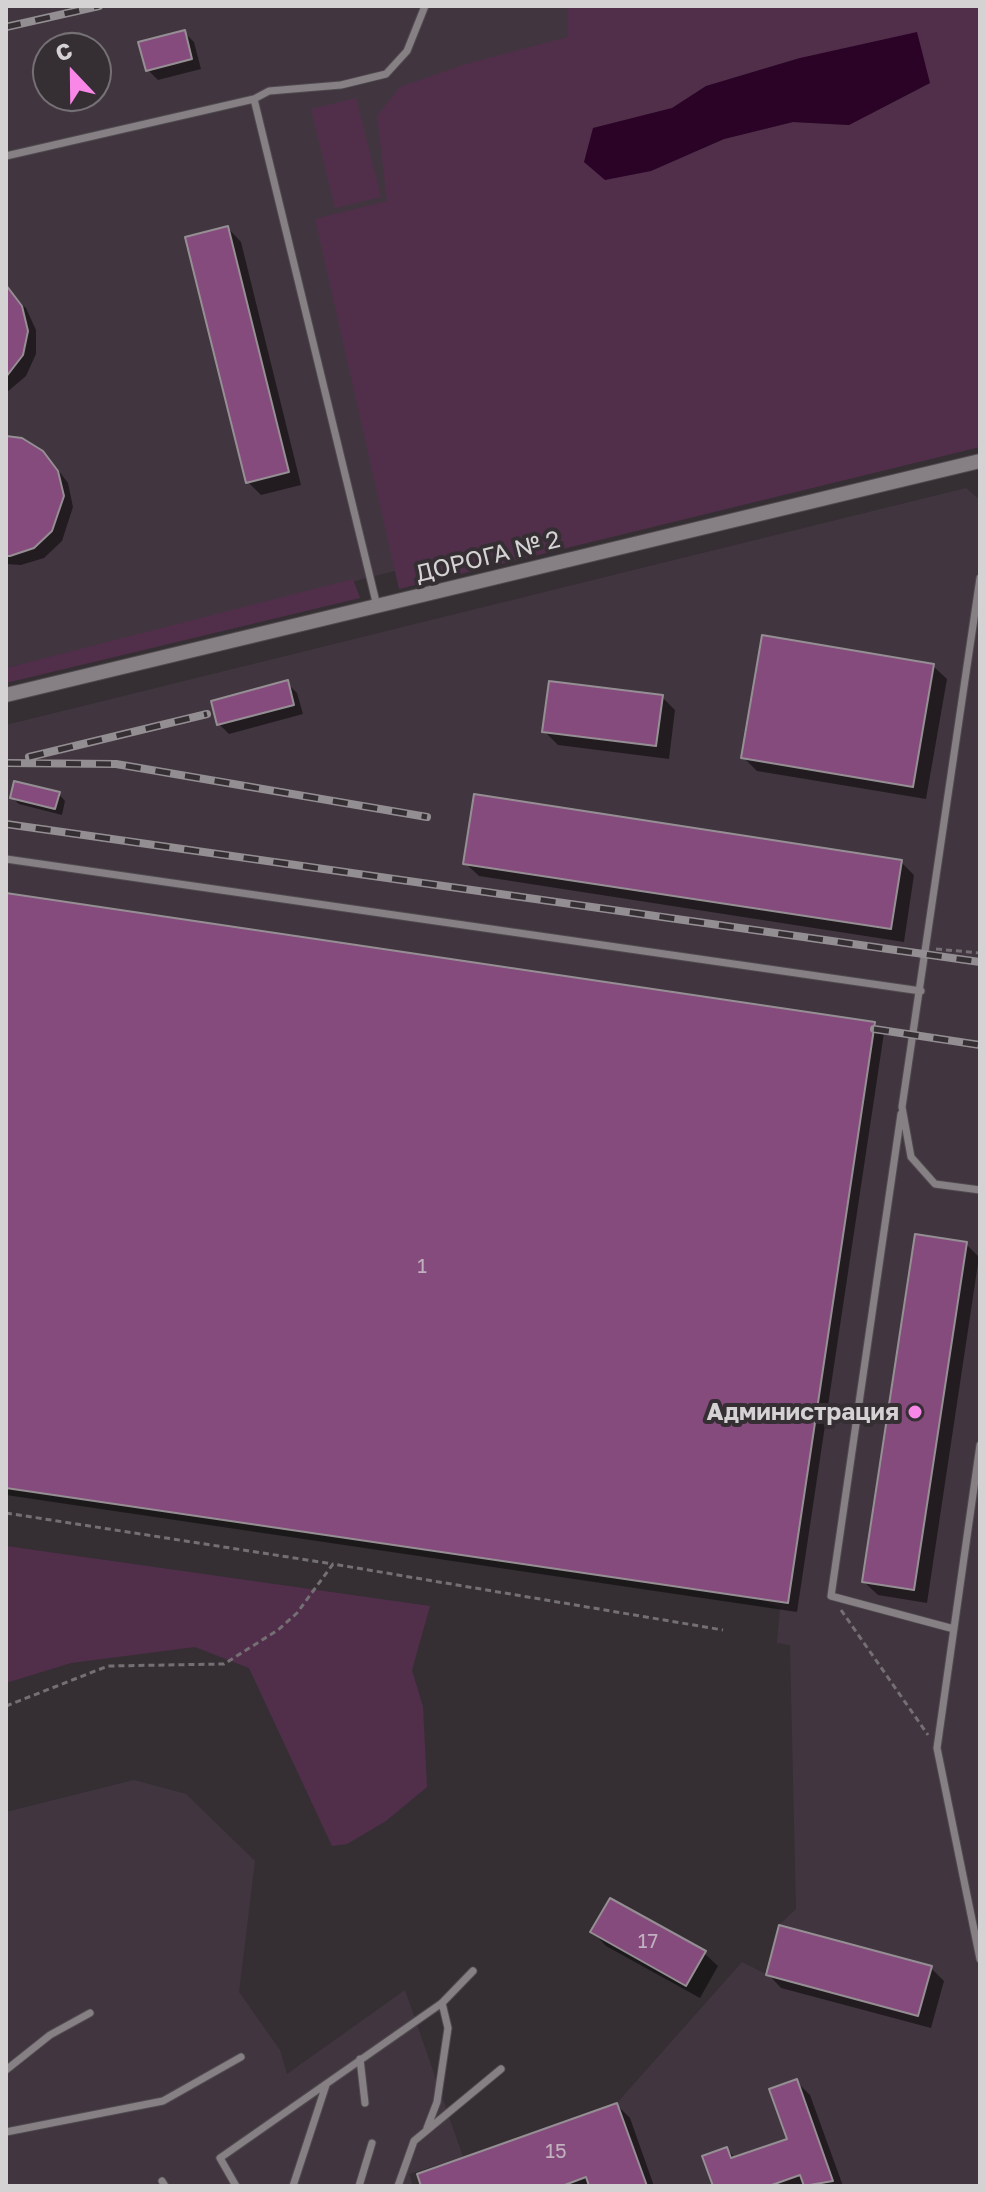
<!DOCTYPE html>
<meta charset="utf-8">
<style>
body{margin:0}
#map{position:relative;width:986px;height:2192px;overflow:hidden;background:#352f34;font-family:"Golos Text",sans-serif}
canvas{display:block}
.frame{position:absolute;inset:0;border:8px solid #d5d2d4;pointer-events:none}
.north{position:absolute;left:32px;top:32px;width:80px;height:80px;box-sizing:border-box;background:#352f34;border:2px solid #757074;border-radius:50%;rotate:338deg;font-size:22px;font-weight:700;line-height:32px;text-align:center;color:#d5d2d4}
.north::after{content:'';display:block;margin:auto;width:28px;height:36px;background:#f987e8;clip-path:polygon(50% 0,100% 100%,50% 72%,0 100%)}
</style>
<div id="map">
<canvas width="986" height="2192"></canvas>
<div class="frame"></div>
<div class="north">С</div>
</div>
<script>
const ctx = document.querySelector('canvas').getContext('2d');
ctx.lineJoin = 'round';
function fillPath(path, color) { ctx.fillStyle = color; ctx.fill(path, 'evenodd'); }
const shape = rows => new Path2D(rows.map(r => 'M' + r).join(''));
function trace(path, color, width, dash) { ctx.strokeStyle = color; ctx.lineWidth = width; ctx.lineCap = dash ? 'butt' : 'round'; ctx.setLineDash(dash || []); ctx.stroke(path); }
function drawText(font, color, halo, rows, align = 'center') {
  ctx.font = font + ' "Golos Text",sans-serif'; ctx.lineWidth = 8; ctx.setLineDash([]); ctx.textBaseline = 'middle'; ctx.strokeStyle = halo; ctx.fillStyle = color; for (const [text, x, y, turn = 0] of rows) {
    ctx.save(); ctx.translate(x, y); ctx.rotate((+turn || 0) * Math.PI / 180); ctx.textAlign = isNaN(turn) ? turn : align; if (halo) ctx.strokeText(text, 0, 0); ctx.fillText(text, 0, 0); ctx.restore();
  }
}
fillPath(shape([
 [6,6,753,6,571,527,6,668],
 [48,48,96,48,96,96,48,96],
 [966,488,980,500,980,2186,421,2186,417,2174,456,2159,409,2174,413,2186,6,2186,6,1812,134,1780,186,1794,255,1861,239,1992,280,2050,287,2074,405,1990,463,2157,617,2103,742,1962,766,1974,779,1925,796,1909,790,1645,777,1643,780,1608,759,1599,6,1486,6,725]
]), '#41363f');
fillPath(shape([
 [568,6,980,6,980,447,399,589,315,219,387,201,377,116,400,87,466,64,568,37],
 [800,58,930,83,849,125,793,122,724,139,651,171,593,128,672,108,706,86],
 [356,98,381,197,335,208,311,109],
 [353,579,360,598,6,683,6,668],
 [6,1546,430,1606,412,1670,423,1707,427,1787,386,1821,347,1844,332,1846,249,1668,195,1647,71,1663,6,1683]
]), '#512f4b');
fillPath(shape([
 [917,32,930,83,849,125,793,122,724,139,651,171,605,180,584,162,593,128,672,108,706,86,800,58]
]), '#2b0327');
fillPath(shape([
 [184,32,194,42,201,69,158,80,148,70],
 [228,228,241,242,301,485,261,495,248,482],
 [6,289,26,308,36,330,36,354,26,376,6,393],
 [6,439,42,452,53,463,68,483,73,507,62,541,44,558,21,565,6,564],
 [933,666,947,679,926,799,757,771,743,757],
 [287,683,297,693,303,714,229,734,219,724],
 [662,697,675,710,669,759,558,745,544,731],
 [59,794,65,801,62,815,19,804,12,798],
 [901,862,914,875,904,942,479,876,465,863],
 [6,895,874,1023,884,1033,797,1612,6,1495],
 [966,1244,979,1257,927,1603,878,1595,864,1582],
 [593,1932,704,1953,718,1966,700,1998,606,1946],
 [931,1968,944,1981,931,2028,781,1988,768,1974],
 [797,2082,810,2095,843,2186,715,2186,727,2149,736,2159,790,2140],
 [617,2105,630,2118,654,2186,423,2186]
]), '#0007');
const building = shape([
 [185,30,192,59,146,71,138,42,185,30],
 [228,226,289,472,246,483,185,237,228,226],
 [6,285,22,306,28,331,23,355,6,377,6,285],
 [6,436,22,438,43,451,58,471,64,496,52,531,34,548,10,556,6,556,6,436],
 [762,635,934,664,913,787,741,758,762,635],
 [288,680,294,705,217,725,211,701,288,680],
 [549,681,663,695,656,746,542,732,549,681],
 [14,781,60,792,55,809,10,798,14,781],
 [474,794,902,860,891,929,463,864,474,794],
 [6,893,875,1022,788,1603,6,1488,6,893],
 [915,1234,967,1242,914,1590,862,1582,915,1234],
 [610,1898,706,1951,686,1986,590,1932,610,1898],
 [779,1925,932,1966,918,2016,766,1975,779,1925],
 [797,2079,833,2181,804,2186,800,2175,769,2186,713,2186,702,2156,727,2147,731,2158,787,2139,769,2089,797,2079],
 [617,2103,647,2186,589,2186,586,2177,562,2186,421,2186,417,2174,617,2103]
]);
fillPath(building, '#854b7c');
trace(building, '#958f94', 2);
const lane = shape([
 [254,99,269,91,341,85,386,74,407,51,425,6],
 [6,156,254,99,377,606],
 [980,578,902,1107,911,1157,935,1184,980,1190],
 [6,859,921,991],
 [901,1114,831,1596,954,1629],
 [980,1445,937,1748,980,1959],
 [360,2059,365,2103],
 [6,2070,50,2035,90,2013],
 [427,2128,437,2102,448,2028,442,2003],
 [6,2132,163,2101,241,2057],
 [162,2181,165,2186],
 [236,2186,220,2158,442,2003,473,1971],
 [293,2186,326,2085],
 [359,2186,372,2143],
 [398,2186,414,2141,501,2069]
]);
const street = shape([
 [6,695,980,461]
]);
trace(lane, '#504b4f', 9);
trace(street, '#504b4f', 16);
trace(shape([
 [936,949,980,953],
 [6,1513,333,1564],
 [841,1610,928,1735],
 [6,1706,108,1666,224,1664,278,1630,297,1613,333,1564,723,1630]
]), '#746f73', 3, [6, 4]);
trace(lane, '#868085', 7);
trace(street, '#868085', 14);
const rail = shape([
 [6,27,99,6],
 [29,757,207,714],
 [6,763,116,764,427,817],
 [6,824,980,962],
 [874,1029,980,1045]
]);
trace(rail, '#938e92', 8);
trace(rail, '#352f34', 5, [15]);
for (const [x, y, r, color] of [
 [915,1412,8,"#f987e8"]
]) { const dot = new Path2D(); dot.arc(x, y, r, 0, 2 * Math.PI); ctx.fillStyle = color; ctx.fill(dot); trace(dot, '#352f34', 3); }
drawText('20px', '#c1b0be', null, [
 ["1",422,1267],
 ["17",648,1942],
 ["15",556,2152]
]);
drawText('24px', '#d5d2d4', '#352f34', [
 ["ДОРОГА № 2",488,557,-14]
]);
drawText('bold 24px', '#d5d2d4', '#352f34', [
 ["Администрация",899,1412]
], 'right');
</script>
